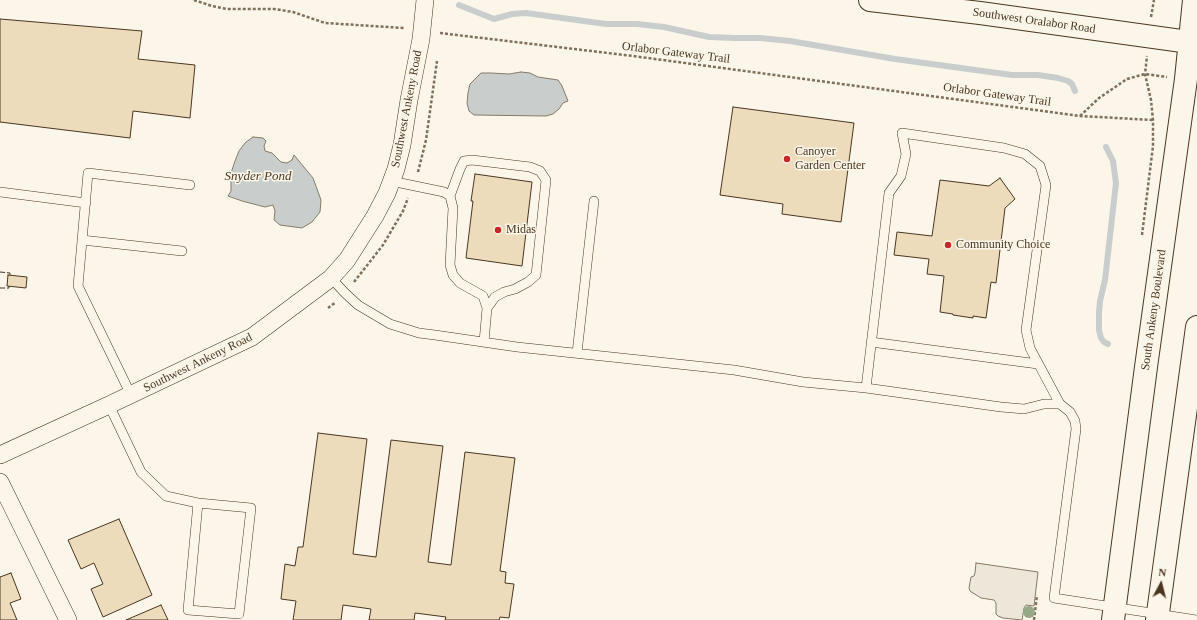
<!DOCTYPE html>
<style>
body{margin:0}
#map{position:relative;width:1197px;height:620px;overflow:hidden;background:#fbf6e9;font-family:"Times New Roman",serif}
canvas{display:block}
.north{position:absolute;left:1141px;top:564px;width:40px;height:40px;-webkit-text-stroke:3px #fbf6e9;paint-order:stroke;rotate:7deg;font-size:11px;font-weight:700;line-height:16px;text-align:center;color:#4a3520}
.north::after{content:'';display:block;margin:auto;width:14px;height:18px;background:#4a3520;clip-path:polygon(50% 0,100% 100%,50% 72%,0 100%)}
</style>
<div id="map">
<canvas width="1197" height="620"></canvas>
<div class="north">N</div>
</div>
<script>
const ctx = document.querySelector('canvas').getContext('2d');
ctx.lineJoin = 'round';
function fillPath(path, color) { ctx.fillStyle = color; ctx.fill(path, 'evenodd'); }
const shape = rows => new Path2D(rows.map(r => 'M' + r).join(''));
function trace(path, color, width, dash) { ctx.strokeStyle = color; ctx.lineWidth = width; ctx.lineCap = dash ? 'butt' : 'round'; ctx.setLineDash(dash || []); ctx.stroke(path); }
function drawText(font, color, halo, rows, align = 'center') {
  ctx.font = font + ' "Times New Roman",serif'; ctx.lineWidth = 3; ctx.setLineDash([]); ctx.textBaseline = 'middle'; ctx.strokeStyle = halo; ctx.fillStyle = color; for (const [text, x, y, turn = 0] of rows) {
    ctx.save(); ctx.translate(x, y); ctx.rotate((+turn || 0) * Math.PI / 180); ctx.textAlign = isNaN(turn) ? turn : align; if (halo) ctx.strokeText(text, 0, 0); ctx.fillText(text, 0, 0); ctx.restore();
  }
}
const parking = shape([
 [976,563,1038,572,1034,606,1026,605,1024,608,1022,620,1003,618,998,616,996,614,996,603,994,600,981,598,970,591,969,588,971,577,974,576,975,573,976,563]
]);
fillPath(parking, '#ede7d9');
trace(parking, '#887966', 1);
const water = shape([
 [521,72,530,73,538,77,558,80,562,86,568,101,563,103,559,109,553,114,546,116,474,115,469,111,467,103,468,93,470,84,481,73,491,73,509,74,521,72],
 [253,137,263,138,266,141,264,146,265,151,272,153,281,162,287,163,292,160,294,155,313,178,321,200,320,212,312,222,302,228,280,225,274,220,275,211,273,205,265,207,242,201,228,196,231,191,231,173,235,161,239,151,245,143,253,137]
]);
fillPath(water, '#c9cecd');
trace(water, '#887966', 1);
trace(shape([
 [459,5,494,19,512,14,526,13,606,24,637,24,664,27,709,37,735,38,760,38,790,41,895,59,1012,75,1038,75,1058,78,1068,81,1072,84,1075,91],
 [1106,147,1113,161,1116,183,1105,280,1100,301,1099,312,1099,330,1101,338,1104,342,1108,344]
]), '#c9cecd', 6);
const building = shape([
 [0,19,142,31,138,59,195,65,190,118,133,111,130,138,0,122,0,19],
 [733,107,854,123,841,222,782,214,783,204,720,195,733,107],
 [475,174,532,182,522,266,466,258,473,201,471,201,475,174],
 [1000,178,1015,199,1005,208,996,283,991,282,986,318,973,316,973,318,953,315,953,314,940,312,944,276,927,274,929,259,894,255,897,232,932,236,940,180,989,186,1000,178],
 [8,275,27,277,26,288,7,286,8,275],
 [318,433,367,439,353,554,376,557,391,440,443,446,428,562,451,565,465,452,515,458,500,571,506,572,505,583,514,584,509,618,500,617,499,620,445,620,446,617,415,613,414,620,369,620,371,609,343,605,341,620,293,620,296,601,281,599,285,564,295,566,298,547,303,547,318,433],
 [119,519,152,595,103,617,91,589,103,584,94,563,81,569,68,540,119,519],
 [11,573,21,599,10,603,17,620,0,620,0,577,11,573],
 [161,605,168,620,126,620,161,605]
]);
fillPath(building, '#ecdcbc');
trace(building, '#4a3520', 1);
const lane = shape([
 [391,181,444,192,450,196,453,208,450,265,453,275,460,283,483,296,487,308,484,342],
 [0,192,86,203],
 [450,196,460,169,464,161,472,160,530,167,540,171,546,180,536,275,528,282,515,289,504,292,495,297,487,308],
 [82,240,182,251],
 [331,278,345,293,358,305,390,324,419,333,435,335,517,347,734,370,803,382,866,388,1001,407,1024,409,1044,404,1060,404,1070,412,1075,421,1076,429,1054,598,1197,620],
 [871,342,1038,364],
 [577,353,594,201],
 [866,388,889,193,901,176,906,154,902,133,1004,148,1025,154,1040,166,1046,185,1026,330,1030,348,1060,404],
 [131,395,78,286,88,173,190,185],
 [109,405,141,472,166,496,198,503,251,508,239,614,188,610,198,503]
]);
const street = shape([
 [0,455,109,405,252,337,331,278,347,260,375,216,387,193,396,169,402,145,409,100,421,39,425,0],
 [0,482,68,620]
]);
const primary = shape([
 [870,0,980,13,1197,43],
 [1113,620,1146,367,1186,79,1194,0],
 [1157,620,1197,327]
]);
trace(lane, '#4a3520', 10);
trace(street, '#4a3520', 18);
trace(primary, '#4a3520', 24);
trace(shape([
 [194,0,212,6,227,9,274,9,293,12,325,23,404,28],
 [1151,17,1154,0],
 [440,33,633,56,1080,116,1153,120],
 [1080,116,1099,98,1127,79,1145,74,1167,77],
 [418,172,426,140,437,61],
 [1142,235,1153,146,1153,120,1151,100,1145,74,1147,56],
 [354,282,383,245,403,211,408,198],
 [328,308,336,302],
 [1034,620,1037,595]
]), '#7f6f5c', 2.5, [3, 2]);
trace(lane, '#fbf6e9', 9);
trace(street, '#fbf6e9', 17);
trace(primary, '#fbf6e9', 22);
trace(shape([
 [0,272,10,273,10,275],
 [0,288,9,288,9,286]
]), '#4a3520', 1, [5, 2]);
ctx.fillStyle = '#96a887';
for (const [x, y] of [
 [1029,612]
]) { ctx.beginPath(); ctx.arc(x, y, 6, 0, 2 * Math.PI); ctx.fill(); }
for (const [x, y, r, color] of [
 [787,159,4,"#c62828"],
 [498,230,4,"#c62828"],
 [948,245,4,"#c62828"]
]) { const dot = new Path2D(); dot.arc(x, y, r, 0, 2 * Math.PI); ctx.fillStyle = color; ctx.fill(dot); trace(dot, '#fbf6e9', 1.5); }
drawText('12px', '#4a3520', '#fbf6e9', [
 ["Southwest Oralabor Road",1034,21,8],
 ["Orlabor Gateway Trail",676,53,7],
 ["Orlabor Gateway Trail",997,95,8],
 ["Southwest Ankeny Road",407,109,-79],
 ["South Ankeny Boulevard",1154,310,-82],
 ["Southwest Ankeny Road",198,363,-26]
]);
drawText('12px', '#4a3520', '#fbf6e9', [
 ["Canoyer",795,152],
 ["Garden Center",795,166],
 ["Midas",506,230],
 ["Community Choice",956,245]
], 'left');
drawText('italic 13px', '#4a3520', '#fbf6e9', [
 ["Snyder Pond",258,177]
]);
</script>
